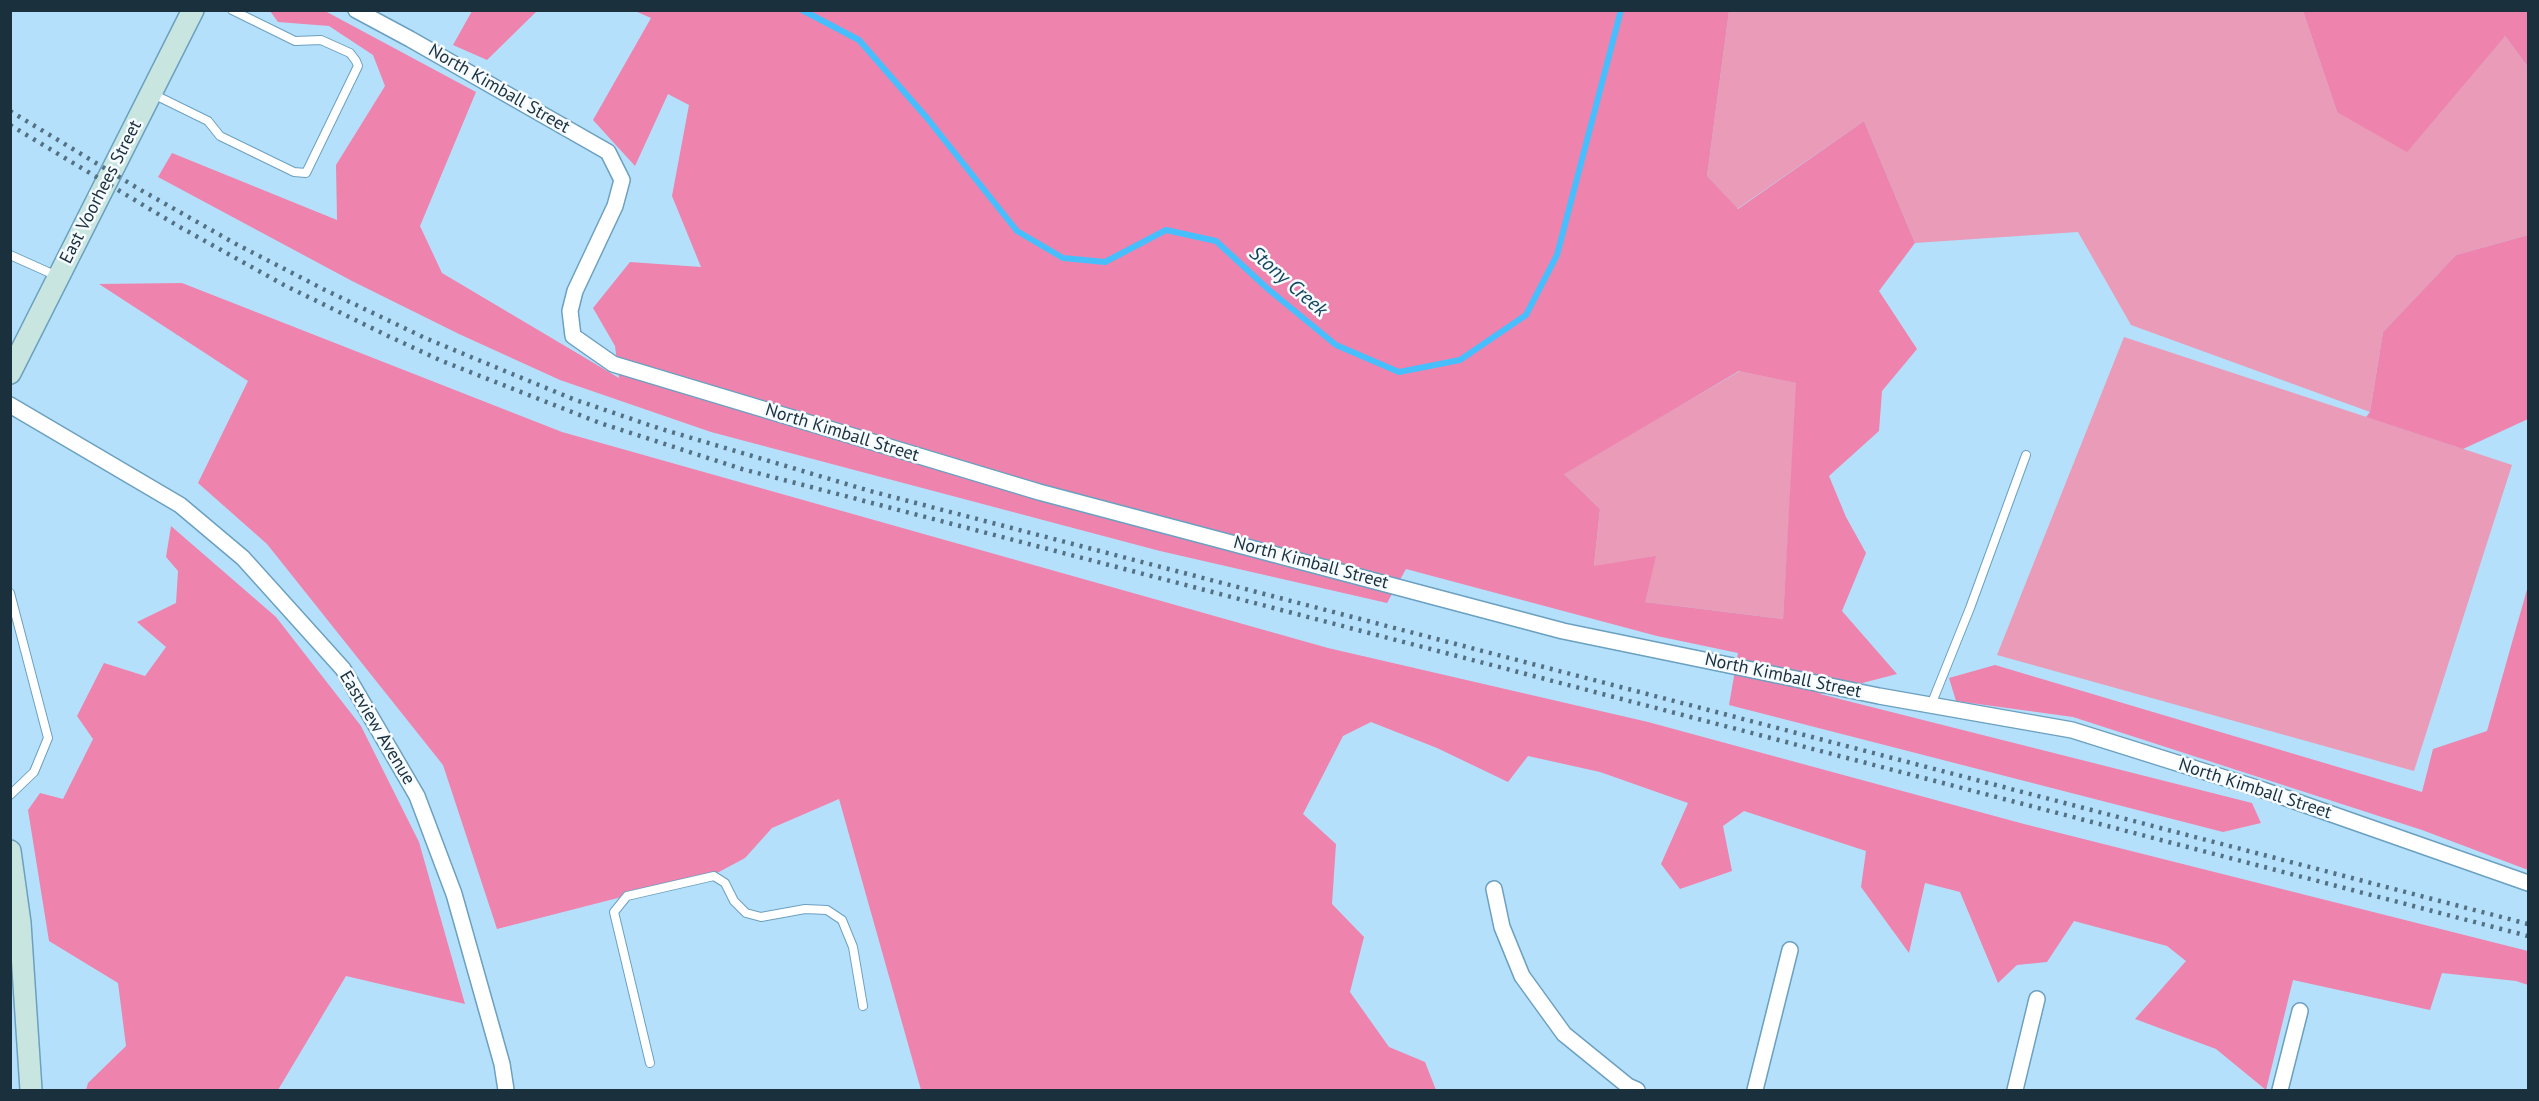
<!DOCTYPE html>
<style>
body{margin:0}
#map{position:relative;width:2539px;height:1101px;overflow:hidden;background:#b5e0fb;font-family:"PT Sans",sans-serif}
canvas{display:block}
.frame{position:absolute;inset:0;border:12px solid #1b303d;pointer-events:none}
</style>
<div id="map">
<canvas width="2539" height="1101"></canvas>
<div class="frame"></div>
</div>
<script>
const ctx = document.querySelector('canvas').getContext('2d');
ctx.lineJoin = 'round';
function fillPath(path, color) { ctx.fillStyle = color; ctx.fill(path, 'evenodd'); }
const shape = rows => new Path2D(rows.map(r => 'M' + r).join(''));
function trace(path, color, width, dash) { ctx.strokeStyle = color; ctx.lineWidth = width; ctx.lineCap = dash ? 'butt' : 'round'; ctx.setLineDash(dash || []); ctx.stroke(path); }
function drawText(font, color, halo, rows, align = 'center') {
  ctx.font = font + ' "PT Sans",sans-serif'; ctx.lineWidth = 5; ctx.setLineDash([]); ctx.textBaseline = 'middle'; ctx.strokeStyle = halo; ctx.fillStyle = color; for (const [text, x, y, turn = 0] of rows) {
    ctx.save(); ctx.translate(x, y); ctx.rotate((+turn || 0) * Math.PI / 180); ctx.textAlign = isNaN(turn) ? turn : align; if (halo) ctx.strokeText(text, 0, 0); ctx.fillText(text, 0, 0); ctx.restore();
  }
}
fillPath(shape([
 [1729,11,2303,11,2337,112,2505,36,2528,67,2528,235,2456,255,2383,332,2370,412,2131,325,2078,232,1915,243,1864,121,1737,209,1707,176],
 [2124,337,2512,465,2414,771,1997,655],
 [1740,371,1797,383,1783,619,1645,602,1594,566,1600,509,1563,473]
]), '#e99bb8');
fillPath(shape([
 [270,11,325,11,476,92,420,226,442,273,619,378,615,346,593,308,630,262,701,267,672,196,689,105,668,94,635,166,593,120,651,18,635,11,1729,11,1707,176,1738,209,1864,121,1915,243,1879,291,1917,349,1882,391,1879,431,1829,476,1846,517,1866,553,1842,611,1897,674,1820,694,2252,803,2261,823,2223,832,1729,705,1738,653,1657,636,1406,569,1387,603,1160,551,711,432,560,380,459,334,352,281,158,177,172,153,337,220,336,165,385,86,373,55,329,26,278,22],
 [1739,371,1796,383,1783,619,1645,602,1656,556,1594,566,1600,509,1564,474],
 [472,11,472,10,537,11,487,60,453,45],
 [2303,11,2528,11,2528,67,2505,36,2407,152,2337,112],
 [2528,235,2528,419,2463,449,2366,417,2370,412,2383,332,2456,255],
 [182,283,562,432,1328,648,1648,722,2024,824,2528,951,2528,985,2516,981,2442,973,2430,1010,2293,980,2266,1090,2216,1049,2135,1019,2186,961,2167,946,2074,921,2047,962,2017,965,1998,983,1960,892,1925,883,1909,953,1861,887,1866,851,1744,811,1723,826,1732,871,1680,889,1661,864,1688,803,1600,772,1528,756,1508,782,1437,748,1371,722,1343,736,1303,814,1336,844,1332,904,1364,937,1350,992,1389,1047,1425,1062,1436,1090,921,1090,839,799,772,828,745,858,719,872,497,929,443,765,267,544,198,483,248,381,99,284],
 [171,526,276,617,361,726,419,842,465,1004,346,976,278,1090,86,1090,88,1083,126,1046,118,983,49,941,28,810,40,793,63,799,93,739,77,716,104,663,145,676,166,647,137,622,176,603,178,571,166,557],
 [2528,586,2528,870,2422,830,2073,717,1956,701,1949,678,1995,665,2422,792,2433,749,2487,731]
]), '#ee83ad');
trace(shape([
 [802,10,859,40,927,118,1017,231,1063,258,1105,262,1166,230,1216,241,1268,289,1336,345,1399,372,1460,360,1526,315,1557,255,1621,10]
]), '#47bfff', 6);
const lane = shape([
 [153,94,208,121,220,136,294,172,306,173,358,66,356,61,350,53,321,40,295,41,232,10],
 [10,255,57,276],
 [10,593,48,738,34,772,10,795],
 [1931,705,1970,608,2026,455],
 [650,1063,614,912,627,896,714,876,725,883,734,901,746,913,761,917,805,909,827,910,842,920,853,947,863,1006]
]);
const street = shape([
 [356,10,410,39,608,152,622,180,615,206,575,291,570,311,573,336,613,364,1039,492,1563,631,1879,696,2072,730,2263,790,2528,883],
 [10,405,180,505,243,558,343,669,417,796,454,894,502,1064,506,1090],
 [1494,889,1502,927,1522,976,1564,1034,1628,1086,1637,1090],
 [1755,1090,1790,950],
 [2015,1090,2037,999],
 [2280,1090,2300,1011]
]);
const secondary = shape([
 [10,373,193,10],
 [10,851,20,923,31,1090]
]);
trace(lane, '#6ba0c0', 10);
trace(street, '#6ba0c0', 18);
trace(secondary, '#6ba0c0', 24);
trace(lane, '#fff', 8);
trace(street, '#fff', 15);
trace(secondary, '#c8e6df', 21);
trace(shape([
 [10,111,139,189,236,244,325,290,425,338,500,369,573,399,658,428,870,491,2528,924],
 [10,125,178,226,284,285,388,336,442,361,600,423,742,469,2528,936]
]), '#547183', 4.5, [3, 6]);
drawText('18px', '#1b303d', '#f5fbfe', [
 ["North Kimball Street",499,89,30],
 ["East Voorhees Street",101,192,-63],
 ["North Kimball Street",842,433,17],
 ["North Kimball Street",1311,563,15],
 ["North Kimball Street",1783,676,12],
 ["Eastview Avenue",377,728,59],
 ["North Kimball Street",2255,789,18]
]);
drawText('italic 20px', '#13445e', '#f5fbfe', [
 ["Stony Creek",1288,282,41]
]);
</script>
